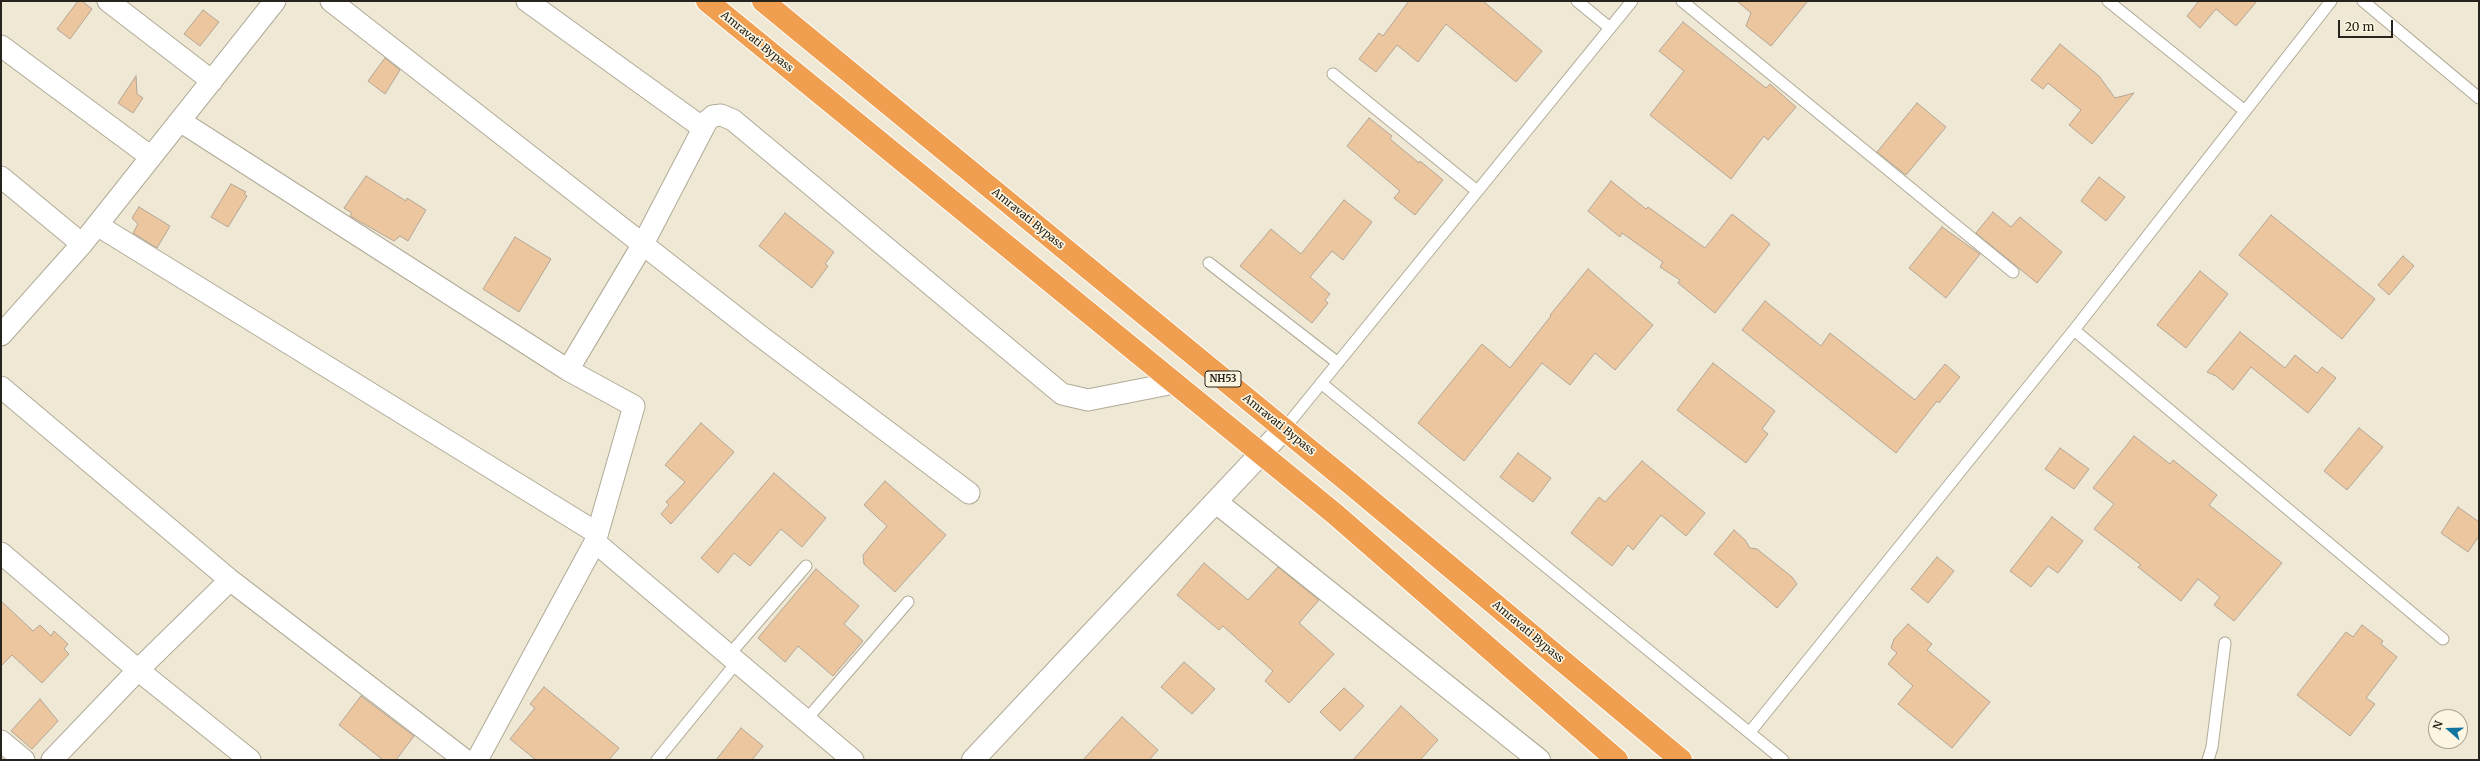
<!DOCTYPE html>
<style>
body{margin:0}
#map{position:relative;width:2480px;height:761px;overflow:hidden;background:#eee8d4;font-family:Merriweather,serif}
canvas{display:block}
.frame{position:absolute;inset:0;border:2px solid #26241c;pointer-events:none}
.north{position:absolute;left:2428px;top:709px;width:40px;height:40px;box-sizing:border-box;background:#fcf5e1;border:1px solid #a6a192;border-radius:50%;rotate:290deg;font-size:11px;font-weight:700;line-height:16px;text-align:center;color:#26241c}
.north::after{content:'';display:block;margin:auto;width:14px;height:18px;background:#1173a0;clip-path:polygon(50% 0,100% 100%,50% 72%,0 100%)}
.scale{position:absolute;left:2338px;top:20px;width:55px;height:18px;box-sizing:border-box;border:2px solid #26241c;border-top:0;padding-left:5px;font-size:12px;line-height:14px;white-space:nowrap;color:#26241c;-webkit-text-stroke:3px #fcf5e1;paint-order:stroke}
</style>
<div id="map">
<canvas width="2480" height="761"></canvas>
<div class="frame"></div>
<div class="north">N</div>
<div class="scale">20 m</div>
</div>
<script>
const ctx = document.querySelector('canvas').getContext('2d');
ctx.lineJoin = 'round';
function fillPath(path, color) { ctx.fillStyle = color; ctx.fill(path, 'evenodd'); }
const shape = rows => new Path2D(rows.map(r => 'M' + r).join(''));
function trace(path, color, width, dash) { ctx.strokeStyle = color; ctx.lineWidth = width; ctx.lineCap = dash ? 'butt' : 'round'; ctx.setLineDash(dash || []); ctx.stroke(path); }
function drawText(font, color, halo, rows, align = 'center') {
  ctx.font = font + ' Merriweather,serif'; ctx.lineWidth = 3.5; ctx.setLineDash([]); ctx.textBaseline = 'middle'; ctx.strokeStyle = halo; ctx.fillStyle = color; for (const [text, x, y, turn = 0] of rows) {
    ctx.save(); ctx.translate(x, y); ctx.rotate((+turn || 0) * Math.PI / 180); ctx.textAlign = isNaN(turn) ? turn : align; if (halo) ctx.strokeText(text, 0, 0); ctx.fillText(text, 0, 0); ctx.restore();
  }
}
const building = shape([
 [78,1,82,1,92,9,70,39,57,29,78,1],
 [1409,1,1483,1,1542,51,1516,82,1446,24,1418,62,1397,45,1376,72,1359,59,1379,33,1383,36,1409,1],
 [1737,1,1808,1,1771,46,1746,26,1751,13,1737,1],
 [2199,1,2257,1,2236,26,2216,9,2200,28,2187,16,2199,1],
 [203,10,219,22,200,46,184,34,203,10],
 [1683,22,1766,88,1770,84,1796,107,1768,140,1764,136,1731,179,1650,115,1684,71,1659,51,1683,22],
 [2060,44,2099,76,2115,98,2134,93,2092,144,2069,125,2081,110,2048,83,2043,89,2031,80,2060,44],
 [385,58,400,70,385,94,368,81,385,58],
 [136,76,137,94,143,98,133,113,118,103,136,76],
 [1917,103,1946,127,1906,175,1877,152,1917,103],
 [1369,118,1392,136,1390,139,1419,163,1420,161,1443,180,1415,215,1394,198,1400,191,1347,146,1369,118],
 [366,176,406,201,407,198,426,210,408,241,400,236,394,241,350,216,352,213,344,208,366,176],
 [2099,177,2125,197,2106,221,2081,201,2099,177],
 [1611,181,1646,209,1648,207,1705,248,1732,214,1770,244,1715,313,1678,283,1680,280,1660,267,1663,262,1622,233,1620,237,1588,211,1611,181],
 [231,184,246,192,244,194,247,196,228,227,211,217,231,184],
 [1344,200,1372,222,1343,260,1332,251,1310,277,1330,294,1325,300,1328,303,1312,323,1240,266,1271,229,1301,254,1344,200],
 [139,207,170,226,157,248,133,233,138,224,132,218,139,207],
 [1993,212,2011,227,2020,217,2062,252,2037,283,1976,233,1993,212],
 [785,213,834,252,825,264,828,266,812,288,759,246,785,213],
 [2271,215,2375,299,2342,339,2239,255,2271,215],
 [1942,227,1980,254,1946,298,1909,268,1942,227],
 [515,237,551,259,519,312,483,289,515,237],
 [2403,256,2414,266,2389,295,2378,285,2403,256],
 [1588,269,1653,325,1615,370,1595,353,1570,385,1542,363,1464,461,1418,423,1482,344,1510,368,1551,316,1550,315,1588,269],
 [2200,271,2228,294,2186,348,2157,325,2200,271],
 [1765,301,1821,346,1830,333,1915,400,1945,364,1960,377,1939,403,1937,401,1896,453,1742,330,1765,301],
 [2240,332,2285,368,2295,355,2317,373,2322,367,2336,378,2308,413,2251,367,2233,390,2216,376,2207,372,2240,332],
 [1713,363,1775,411,1762,429,1768,434,1746,463,1677,410,1713,363],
 [701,423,734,452,671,524,661,514,669,505,666,502,685,482,665,465,701,423],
 [2359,428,2383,447,2347,490,2324,471,2359,428],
 [2134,436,2170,464,2173,460,2217,495,2209,505,2282,563,2234,621,2214,605,2220,597,2198,579,2181,601,2138,567,2141,565,2094,529,2114,504,2093,488,2134,436],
 [2060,448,2089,469,2074,489,2045,469,2060,448],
 [1518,453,1551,478,1533,502,1500,477,1518,453],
 [1642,461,1705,513,1686,536,1661,515,1633,550,1628,545,1612,566,1571,533,1599,497,1605,502,1642,461],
 [774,473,826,518,802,547,781,529,750,566,734,553,718,573,701,558,774,473],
 [885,481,946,535,895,592,864,564,863,555,887,526,864,505,885,481],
 [2458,507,2479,522,2479,536,2468,552,2441,533,2458,507],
 [2052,517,2083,541,2058,573,2048,566,2031,587,2010,571,2052,517],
 [1734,530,1745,540,1750,548,1757,549,1792,577,1797,584,1777,608,1714,554,1734,530],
 [1937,557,1954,571,1928,603,1911,589,1937,557],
 [1204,563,1248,600,1278,567,1319,600,1299,623,1334,654,1289,703,1265,681,1273,671,1223,626,1219,630,1177,595,1204,563],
 [816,569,859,606,844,624,863,641,833,676,798,646,785,662,758,638,816,569],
 [1,601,33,631,40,625,51,636,54,631,68,644,64,649,69,654,42,683,12,655,1,666,1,601],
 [1908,624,1932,644,1927,650,1990,702,1952,748,1898,704,1913,686,1888,664,1897,653,1891,648,1894,639,1908,624],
 [2362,625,2383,641,2381,644,2397,657,2366,698,2375,704,2350,736,2297,695,2346,632,2353,637,2362,625],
 [1184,662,1215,689,1192,714,1161,687,1184,662],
 [544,687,619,748,609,760,536,760,510,739,535,708,530,704,544,687],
 [1344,688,1364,706,1340,731,1320,712,1344,688],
 [361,696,414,736,396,760,383,760,339,725,361,696],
 [40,699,58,721,32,749,11,731,40,699],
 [1401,706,1438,740,1420,760,1353,760,1401,706],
 [1122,717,1158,750,1149,760,1083,760,1122,717],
 [741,728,763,746,752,760,716,760,741,728]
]);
fillPath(building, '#ebc69e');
trace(building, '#b3a596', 1);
const service = shape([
 [1577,1,1610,28],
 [1682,1,2013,272],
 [2108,1,2245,111],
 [2363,1,2479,98],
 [1333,74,1477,191],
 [1209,263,1338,363],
 [2074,330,2443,639],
 [1321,383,1783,760],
 [1284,429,1632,1],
 [729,655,806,566],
 [806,720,908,602],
 [1750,732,2074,330,2331,1],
 [657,760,737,662],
 [2208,760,2212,747,2225,643]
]);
const minor = shape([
 [108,1,212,81],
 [331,1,759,335,969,493],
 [527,1,703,128],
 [1,46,151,157],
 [180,121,568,370,634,406,595,542,477,760],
 [1,177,82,244],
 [97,225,597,533],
 [1,335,82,244,275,1],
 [568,370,643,244,707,121,713,116,721,115,733,120,1062,394,1088,400,1174,383],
 [1,387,230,580,465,760],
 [595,542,853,760],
 [1,553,138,670,250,760],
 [1,741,24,760],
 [52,760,138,670,230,580]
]);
const tertiary = shape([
 [1216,502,1539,760],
 [973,760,1284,429]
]);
const trunk = shape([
 [707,1,1335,514,1617,760],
 [763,1,1357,489,1681,760]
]);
trace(service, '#b0aa97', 13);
trace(minor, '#b0aa97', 23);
trace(tertiary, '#b0aa97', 24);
trace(trunk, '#fff', 24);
trace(service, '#fff', 11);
trace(minor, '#fff', 21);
trace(tertiary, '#fff', 22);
trace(trunk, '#f09e50', 22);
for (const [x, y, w] of [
 [1223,379,36]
]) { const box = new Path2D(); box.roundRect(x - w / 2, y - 8, w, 16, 3); ctx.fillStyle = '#fcf5e1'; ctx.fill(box); trace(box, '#26241c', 1); }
drawText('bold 10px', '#26241c', null, [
 ["NH53",1223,379]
]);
drawText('11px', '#26241c', '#fcf5e1', [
 ["Amravati Bypass",757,42,39],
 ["Amravati Bypass",1028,219,39],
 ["Amravati Bypass",1279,425,39],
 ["Amravati Bypass",1528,632,40]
]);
</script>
